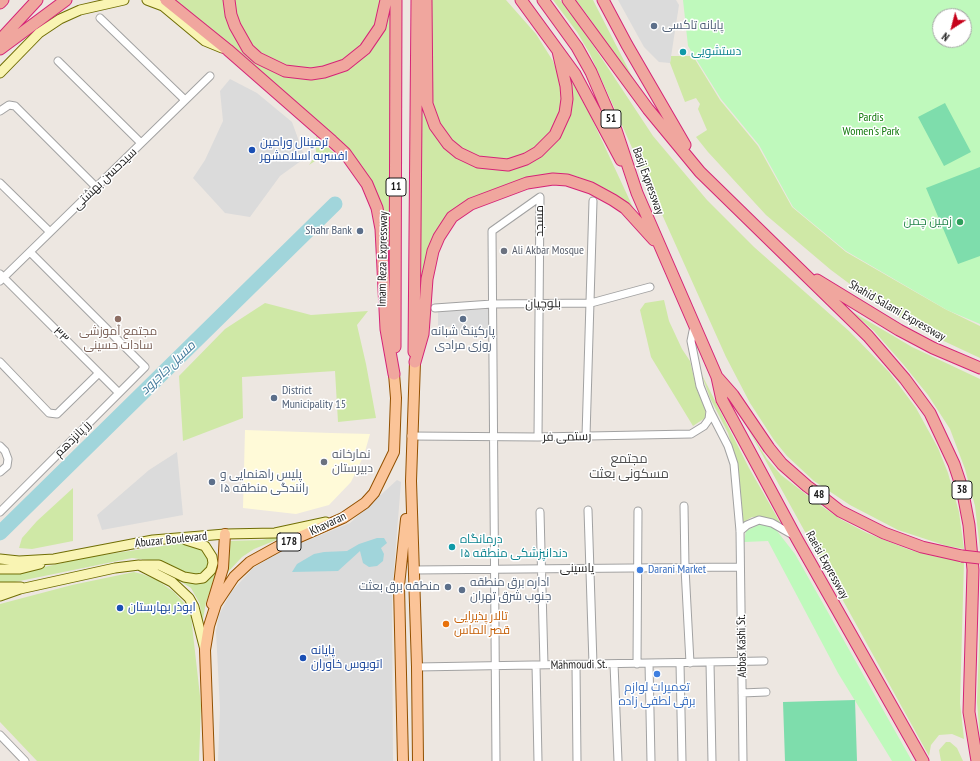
<!DOCTYPE html>
<meta charset="utf-8">
<style>
body{margin:0}
#map{position:relative;width:980px;height:761px;overflow:hidden;background:#ede7e1;font-family:"PT Sans Narrow",sans-serif}
canvas{display:block}
.north{position:absolute;left:932px;top:8px;width:40px;height:40px;box-sizing:border-box;background:#fff;border:1px solid #a4a4a4;border-radius:50%;rotate:216deg;font-size:11px;font-weight:700;line-height:16px;text-align:center;color:#1b1b1b}
.north::after{content:'';display:block;margin:auto;width:14px;height:18px;background:#c6011a;clip-path:polygon(50% 0,100% 100%,50% 72%,0 100%)}
</style>
<div id="map">
<canvas width="980" height="761"></canvas>
<div class="north">N</div>
</div>
<script>
const ctx = document.querySelector('canvas').getContext('2d');
ctx.lineJoin = 'round';
function fillPath(path, color) { ctx.fillStyle = color; ctx.fill(path, 'evenodd'); }
const shape = rows => new Path2D(rows.map(r => 'M' + r).join(''));
function trace(path, color, width, dash) { ctx.strokeStyle = color; ctx.lineWidth = width; ctx.lineCap = dash ? 'butt' : 'round'; ctx.setLineDash(dash || []); ctx.stroke(path); }
function drawText(font, color, halo, rows, align = 'center') {
  ctx.font = font + ' "PT Sans Narrow",Cairo,sans-serif'; ctx.lineWidth = 3; ctx.setLineDash([]); ctx.textBaseline = 'middle'; ctx.strokeStyle = halo; ctx.fillStyle = color; for (const [text, x, y, turn = 0] of rows) {
    ctx.save(); ctx.translate(x, y); ctx.rotate((+turn || 0) * Math.PI / 180); ctx.textAlign = isNaN(turn) ? turn : align; if (halo) ctx.strokeText(text, 0, 0); ctx.fillText(text, 0, 0); ctx.restore();
  }
}
fillPath(shape([
 [245,430,331,433,370,434,364,455,351,482,329,505,296,514,243,508]
]), '#fffad8');
fillPath(shape([
 [174,0,225,0,236,38,294,77,311,79,352,65,391,1,389,300,372,184],
 [233,0,380,0,380,6,378,18,372,32,366,41,349,58,319,70,292,69,263,56,249,43,240,29],
 [431,0,506,0,536,34,553,61,560,79,563,93,558,123,541,145,515,159,489,161,466,153,449,140,434,114,431,91],
 [553,0,560,0,583,30,653,136,707,200,754,247,849,331,889,372,916,408,938,448,948,473,959,512,964,549,947,546,898,530,850,505,814,481,787,456,774,440,750,403,726,357,590,54,577,32],
 [576,0,593,0,639,90,588,16],
 [671,56,693,56,720,100,758,146,792,207,846,252,945,309,980,326,980,358,918,329,870,299,831,270,766,215,708,152,696,137,707,130,698,109,700,104,696,98,685,102,670,63],
 [423,57,427,116,474,165,542,154,550,148,561,134,571,112,573,93,568,74,591,117,637,216,592,183,576,176,521,180,494,189,463,203,450,213,425,265,420,294],
 [316,136,335,154,321,157,309,165,316,155],
 [664,300,669,321,682,349,690,361,697,390,706,409,705,418,693,426,651,357,640,310,645,303],
 [265,303,311,315,368,311,357,325,366,364,376,418,338,422,335,371,242,377,243,418,183,441,179,376,225,329],
 [851,311,912,347,980,379,980,549,975,506,965,469,950,429,928,395,903,364,874,331],
 [701,373,749,468,781,524,762,517,752,517,742,523,738,467,728,433,710,398],
 [747,427,767,459,781,475,820,505,842,520,867,533,910,550,964,562,960,703,964,739,952,734,939,735,931,745,929,756],
 [73,488,73,541,32,549,19,548,22,538,37,521],
 [296,532,254,549,242,557,226,574,229,561,229,541,262,540],
 [183,543,204,549,209,559,207,568,203,573,197,576,187,574,157,561,132,558,0,585,0,572,26,571,89,557],
 [223,558,206,602,202,625,200,604,191,588,161,569,179,577,212,574],
 [134,572,142,574,157,580,174,592,185,604,191,616,201,705,199,761,37,761,0,722,0,604,72,585],
 [980,619,980,738,977,702],
 [946,742,950,742,957,748,963,761,941,761,939,750]
]), '#cfe8a6');
fillPath(shape([
 [683,0,980,0,980,324,947,310,846,251,793,207,759,145,721,99,688,46],
 [940,16,964,16,964,40,940,40],
 [760,524,770,525,777,531,795,554,912,761,892,761,838,673,768,541,744,542,746,531]
]), '#bff9bc');
fillPath(shape([
 [945,103,971,152,944,166,918,117],
 [980,167,980,256,958,264,926,188],
 [855,700,857,761,785,761,783,702]
]), '#7eddac');
fillPath(shape([
 [618,0,676,0,679,5,670,63,659,62,644,47],
 [230,79,257,93,292,122,305,158,280,176,250,217,225,213,193,178,205,160,223,121,220,91],
 [488,309,489,334,454,335,454,327,438,327,438,311],
 [177,452,183,515,102,530,97,515,149,470],
 [397,480,401,482,392,594,393,761,218,761,220,709,216,631,219,615,231,592,253,568,280,552,350,523]
]), '#dbdbdb');
fillPath(shape([
 [377,538,384,538,387,543,381,548,384,554,383,561,377,566,369,567,363,563,360,551,338,571,292,572,297,564,314,554,324,552,347,551,359,544]
]), '#a1d5db');
trace(shape([
 [0,533,335,204]
]), '#a1d5db', 15);
const minor = shape([
 [100,18,185,100],
 [58,61,141,143],
 [0,111,9,105,15,106,96,187],
 [0,183,50,232],
 [0,274,119,393],
 [0,281,210,76],
 [435,308,492,304,591,303,650,287],
 [694,326,691,341,700,386,710,411,728,446,734,464,740,531,743,761],
 [0,362,49,413,57,414,99,373],
 [411,436,538,437,691,434,704,426,709,419,710,411],
 [586,436,593,201],
 [0,446,5,451,8,459,7,466,0,472],
 [684,506,685,568,690,663],
 [588,510,593,664],
 [0,512,145,367,30,252],
 [540,512,544,665],
 [740,531,747,525,759,520,772,523,793,535],
 [414,570,740,567],
 [649,663,651,761],
 [680,663,682,761],
 [710,663,712,761],
 [614,664,618,761],
 [637,664,638,511],
 [536,665,538,761],
 [576,665,577,761],
 [417,667,764,661],
 [742,693,766,692],
 [0,735,25,761],
 [496,761,492,231,540,197,538,437]
]);
const secondary = shape([
 [147,0,163,6,205,41,222,48],
 [0,73,39,33,60,19,80,10,124,0],
 [0,559,19,561,54,559,153,540,225,534,275,533,326,522],
 [142,565,159,565,184,577,196,579,203,578,211,570,213,563,212,557,205,546,186,540],
 [0,569,20,569,40,564],
 [0,587,21,587],
 [0,596,20,589,115,568,139,565,172,582,189,598,194,607,205,650]
]);
const primary = shape([
 [415,362,411,481,417,667,418,761],
 [212,604,223,568,225,534],
 [209,761,205,650,209,626,216,604,234,577,250,562,279,546,343,518,365,503,374,493,394,452,396,398,394,374],
 [403,761,399,586,406,519]
]);
const trunk = shape([
 [166,0,228,50,332,141,345,153,367,184,377,208,381,229,386,329,394,374],
 [229,0,231,15,235,26,248,49,258,58,285,71,311,74,324,72,345,65,365,49,380,27,386,0],
 [426,0,427,104,435,126,448,144,459,153,478,162,508,165,526,159,538,152,555,135,565,113,567,99,566,86,558,51],
 [521,0,575,74,621,160],
 [543,0,577,47,591,72,616,130,637,193,717,377,722,400,797,539,923,761],
 [568,0,648,109,700,172,868,336,905,379,930,413,954,464,962,488,969,525,973,570,969,712,977,761],
 [603,0,627,45,685,145],
 [0,3,3,0],
 [0,40,37,0],
 [0,49,66,0],
 [817,280,899,330,933,348,980,368],
 [395,347,396,0],
 [414,352,417,0],
 [415,362,423,334,427,279,433,251,439,237,452,217,471,204,527,183,553,179,567,180,591,188,613,200,625,208,654,240],
 [718,378,733,395,769,448,782,464,807,486,826,500,840,511,884,533,922,547,962,556]
]);
trace(minor, '#a2a2a2', 9);
trace(secondary, '#706e05', 11);
trace(primary, '#925000', 12);
trace(trunk, '#d52477', 13);
trace(minor, '#fff', 7);
trace(secondary, '#f9f4b3', 9);
trace(primary, '#fbc498', 10);
trace(trunk, '#f0a69e', 11);
const trunkBridge = shape([
 [962,556,980,558]
]);
trace(trunkBridge, '#d52477', 13, []);
trace(trunkBridge, '#f0a69e', 11);
for (const [x, y, r, color] of [
 [654,26,4,"#5c6f8a"],
 [683,52,4,"#0f9aa8"],
 [252,150,4,"#1a4fb4"],
 [960,222,4,"#2e9e5b"],
 [360,231,4,"#5c6f8a"],
 [504,251,4,"#6b7280"],
 [118,319,4,"#8d6e63"],
 [463,319,4,"#5c6f8a"],
 [274,398,4,"#5c6f8a"],
 [324,462,4,"#6b7280"],
 [212,482,4,"#5c6f8a"],
 [452,547,4,"#0f9aa8"],
 [640,570,4,"#3f7fe0"],
 [448,587,4,"#5c6f8a"],
 [462,590,4,"#5c6f8a"],
 [120,608,4,"#1a4fb4"],
 [446,624,4,"#e8710a"],
 [303,658,4,"#1a4fb4"],
 [657,674,4,"#3f7fe0"]
]) { const dot = new Path2D(); dot.arc(x, y, r, 0, 2 * Math.PI); ctx.fillStyle = color; ctx.fill(dot); trace(dot, '#fff', 1.5); }
for (const [x, y, w] of [
 [611,119,20],
 [396,187,20],
 [962,490,20],
 [819,495,20],
 [289,542,24]
]) { const box = new Path2D(); box.roundRect(x - w / 2, y - 9, w, 18, 3); ctx.fillStyle = '#fff'; ctx.fill(box); trace(box, '#1b1b1b', 1); }
drawText('bold 11px', '#1b1b1b', null, [
 ["51",611,119],
 ["11",396,187],
 ["38",962,490],
 ["48",819,495],
 ["178",289,542]
]);
drawText('12px', '#4e5e75', '#fff', [
 ["پایانه تاکسی",662,26],
 ["Shahr Bank",352,231,"right"],
 ["پارکینگ شبانه",463,332,"center"],
 ["روزی مرادی",463,346,"center"],
 ["District",282,391],
 ["Municipality 15",282,405],
 ["پلیس راهنمایی و",220,475],
 ["رانندگی منطقه ۱۵",220,489],
 ["اداره برق منطقه",470,583],
 ["جنوب شرق تهران",470,597],
 ["منطقه برق بعثت",440,587,"right"]
], 'left');
drawText('12px', '#0d838f', '#fff', [
 ["دستشویی",691,52],
 ["درمانگاه",460,540],
 ["دندانپزشکی منطقه ۱۵",460,554]
], 'left');
drawText('12px', '#10780b', '#fff', [
 ["Pardis",871,118],
 ["Women's Park",871,132]
]);
drawText('12px', '#164399', '#fff', [
 ["ترمینال ورامین",260,143],
 ["افسریه اسلامشهر",260,157],
 ["ابوذر بهارستان",128,608],
 ["پایانه",311,651],
 ["اتوبوس خاوران",311,665]
], 'left');
drawText('12px', '#1b1b1b', '#fff', [
 ["سیدحسن بهشتی",105,179,-44],
 ["Basij Expressway",648,181,70],
 ["مسجد",540,221,-90],
 ["Imam Reza Expressway",383,259,-89],
 ["بلوچیان",543,304,-1],
 ["Shahid Salami Expressway",897,311,30],
 ["۳۳",61,335,45],
 ["رستمی فر",567,437,-1],
 ["رز پانزدهم",73,439,-45],
 ["Khavaran",328,524,-26],
 ["Abuzar Boulevard",171,540,-6],
 ["Raeisi Expressway",827,565,61],
 ["یاسینی",577,569],
 ["Abbas Kashi St.",742,646,-91],
 ["Mahmoudi St.",579,665,-1]
]);
drawText('12px', '#27864d', '#fff', [
 ["زمین چمن",952,222]
], 'right');
drawText('12px', '#5b616d', '#fff', [
 ["Ali Akbar Mosque",512,251],
 ["نمارخانه",332,455],
 ["دبیرستان",332,469]
], 'left');
drawText('12px', '#785e54', '#fff', [
 ["مجتمع آموزشی",118,332],
 ["سادات حسینی",118,346]
]);
drawText('12px', '#366cbe', '#fff', [
 ["Darani Market",648,570],
 ["تعمیرات لوازم",657,688,"center"],
 ["برقی لطفی زاده",657,702,"center"]
], 'left');
drawText('12px', '#c56008', '#fff', [
 ["تالار پذیرایی",454,617],
 ["قصر الماس",454,631]
], 'left');
drawText('italic 13px', '#437a9b', '#fff', [
 ["مسیل جاجرود",168,368,-44]
]);
drawText('13px', '#4e4e4e', '#fff', [
 ["مجتمع",629,459],
 ["مسکونی بعثت",629,474]
]);
</script>
